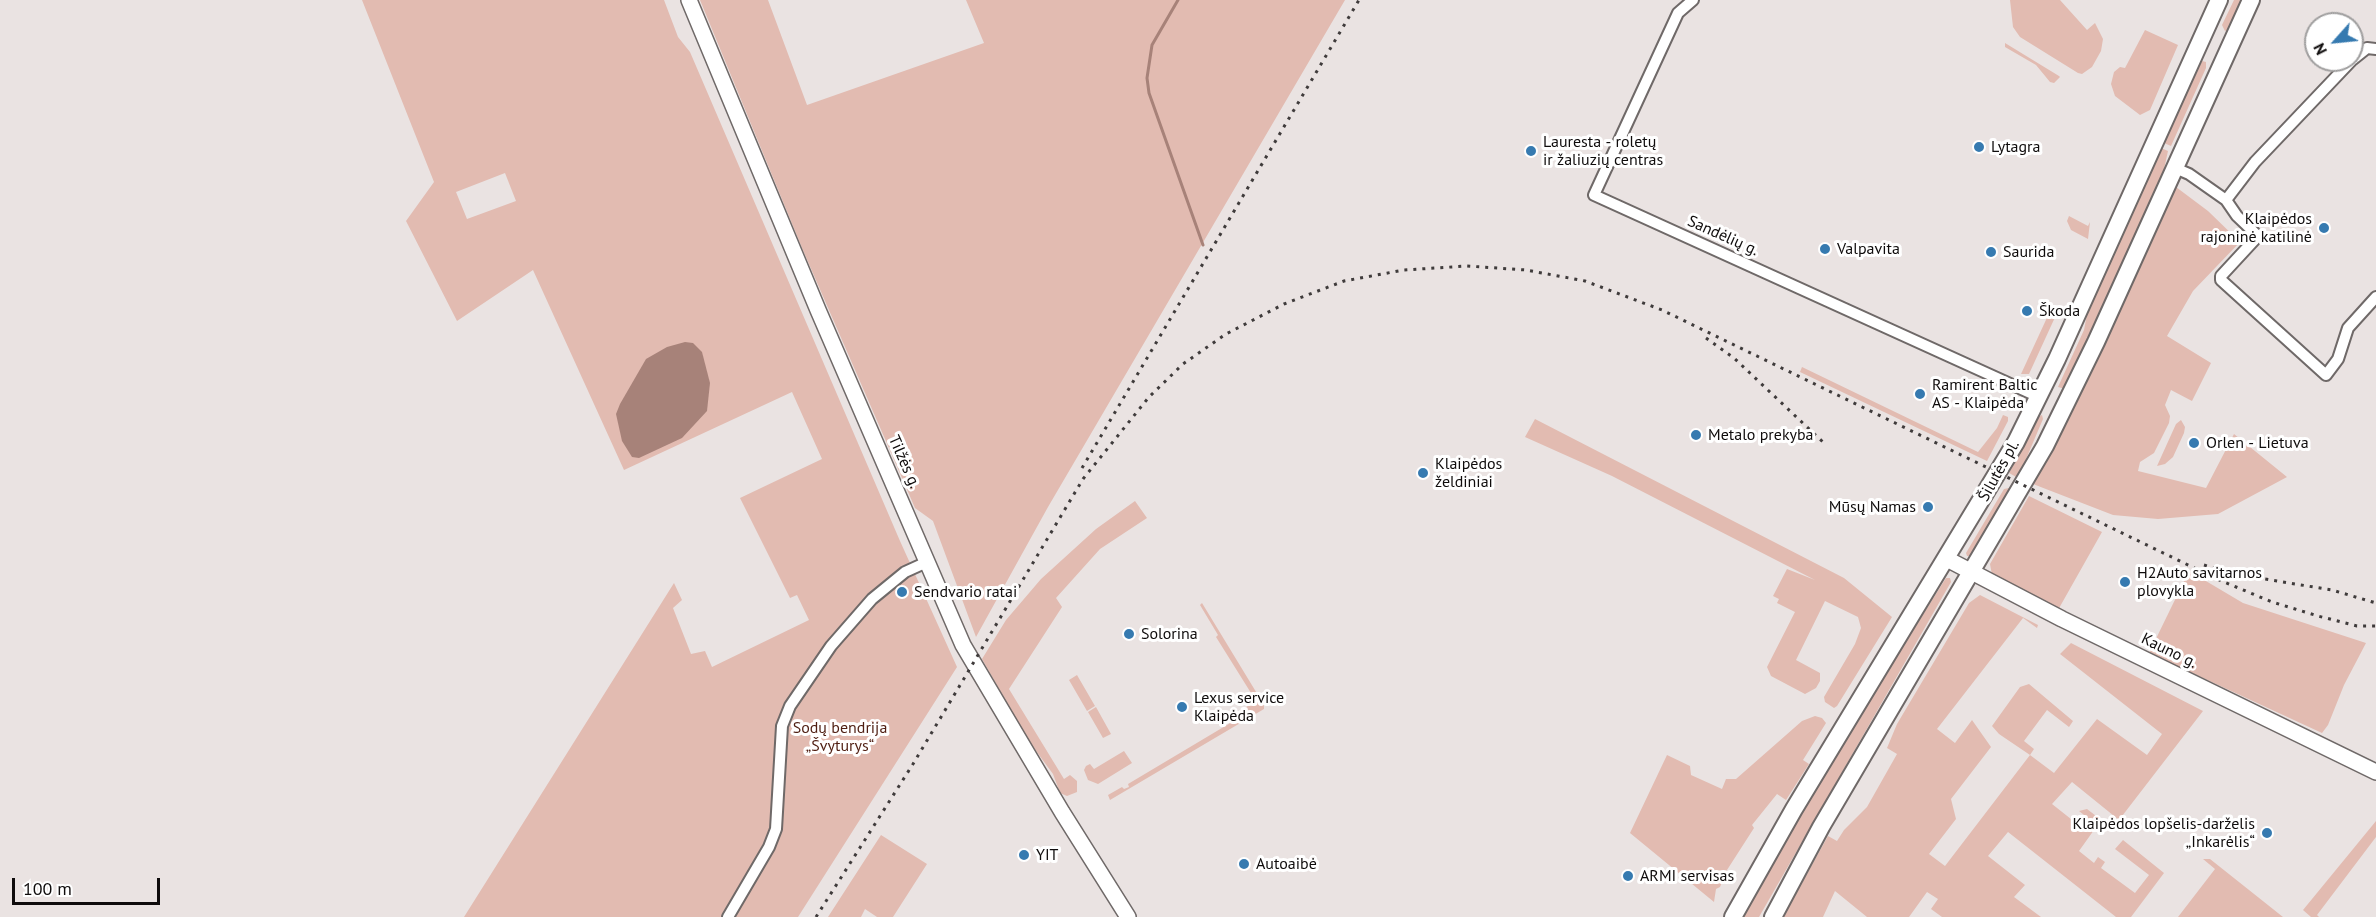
<!DOCTYPE html>
<meta charset="utf-8">
<style>
body{margin:0}
#map{position:relative;width:2376px;height:917px;overflow:hidden;background:#eae3e2;font-family:"PT Sans",sans-serif}
canvas{display:block}
.north{position:absolute;left:2304px;top:12px;width:60px;height:60px;box-sizing:border-box;background:#fff;border:2px solid #9f9e9e;border-radius:50%;rotate:243deg;font-size:16px;font-weight:700;line-height:24px;text-align:center;color:#0f0c0c}
.north::after{content:'';display:block;margin:auto;width:21px;height:27px;background:#367ab0;clip-path:polygon(50% 0,100% 100%,50% 72%,0 100%)}
.scale{position:absolute;left:12px;top:878px;width:148px;height:27px;box-sizing:border-box;border:3px solid #0f0c0c;border-top:0;padding-left:8px;font-size:18px;line-height:21px;white-space:nowrap;color:#0f0c0c;-webkit-text-stroke:4px #fff;paint-order:stroke}
</style>
<div id="map">
<canvas width="2376" height="917"></canvas>
<div class="north">N</div>
<div class="scale">100 m</div>
</div>
<script>
const ctx = document.querySelector('canvas').getContext('2d');
ctx.lineJoin = 'round';
function fillPath(path, color) { ctx.fillStyle = color; ctx.fill(path, 'evenodd'); }
const shape = rows => new Path2D(rows.map(r => 'M' + r).join(''));
function trace(path, color, width, dash) { ctx.strokeStyle = color; ctx.lineWidth = width; ctx.lineCap = dash ? 'butt' : 'round'; ctx.setLineDash(dash || []); ctx.stroke(path); }
function drawText(font, color, halo, rows, align = 'center') {
  ctx.font = font + ' "PT Sans",sans-serif'; ctx.lineWidth = 6; ctx.setLineDash([]); ctx.textBaseline = 'middle'; ctx.strokeStyle = halo; ctx.fillStyle = color; for (const [text, x, y, turn = 0] of rows) {
    ctx.save(); ctx.translate(x, y); ctx.rotate((+turn || 0) * Math.PI / 180); ctx.textAlign = isNaN(turn) ? turn : align; if (halo) ctx.strokeText(text, 0, 0); ctx.fillText(text, 0, 0); ctx.restore();
  }
}
fillPath(shape([
 [362,0,664,0,678,37,690,52,900,541,957,667,798,917,464,917,674,583,682,600,673,608,691,654,705,651,712,667,809,620,797,595,790,598,740,498,822,459,792,392,624,470,533,270,457,321,406,221,434,182],
 [505,173,516,201,467,219,456,192],
 [700,0,768,0,807,105,984,43,966,0,1345,0,1048,507,976,637,933,521,915,508,802,248],
 [2010,0,2060,0,2087,30,2095,23,2103,39,2101,51,2092,67,2082,74,2078,73,2020,37,2013,27],
 [2234,0,2243,0,2230,29,2225,31,2222,25],
 [2145,30,2178,45,2150,110,2140,115,2115,96,2111,84,2114,72,2120,67,2125,68],
 [2005,43,2059,76,2060,77,2054,83,2050,82,2036,65,2005,47],
 [2202,61,2206,62,2206,68,2171,146,2164,143],
 [2161,148,2168,151,2163,174,2065,389,2058,387,2084,330,2088,309],
 [2176,187,2208,211,2240,242,2193,291,2167,336,2211,363,2192,401,2171,390,2165,405,2170,416,2169,423,2154,453,2140,462,2138,471,2206,488,2234,434,2287,477,2218,514,2158,519,2113,515,2033,484,2078,400],
 [2069,216,2088,226,2090,222,2088,239,2071,230,2067,221],
 [2051,309,2057,313,2051,326,2029,374,2021,374],
 [1802,367,1978,452,1997,428,2003,415,2008,417,2008,421,1987,461,1800,372],
 [2042,415,2043,419,2018,478,2009,473,2038,417],
 [1535,419,1844,578,1892,617,1837,706,1834,708,1825,702,1824,697,1855,644,1861,628,1858,617,1825,601,1796,660,1820,673,1820,681,1816,688,1805,694,1771,676,1767,667,1795,612,1777,603,1779,599,1773,596,1787,569,1815,580,1612,476,1525,437],
 [2181,420,2185,427,2184,433,2173,457,2165,464,2157,466,2176,424],
 [2009,488,2009,493,1970,556,1967,556,1966,553,2004,489],
 [2029,496,2102,532,2058,610,1992,575,1990,564],
 [1135,501,1147,518,1100,549,1056,598,1062,607,1009,689,1064,779,1070,775,1077,781,1077,792,1067,796,1060,793,1053,774,1028,740,982,659,1006,620,1041,579,1096,529],
 [2189,571,2243,603,2366,643,2344,685,2328,725,2322,733,2149,653],
 [1946,578,1950,578,1951,582,1759,917,1742,917,1833,757],
 [1980,595,2038,625,2037,628,2023,618,1937,729,1955,743,1972,720,1991,747,1951,799,1956,819,1929,854,1945,866,2030,755,1999,734,1992,726,2020,687,2029,684,2073,721,2069,727,2047,710,2024,741,2034,749,2030,755,2054,773,2097,719,2147,755,2162,734,2060,654,2071,643,2203,711,2119,820,2072,782,2052,804,2076,823,2084,815,2079,811,2087,809,2113,829,2111,832,2099,823,2079,851,2094,863,2098,857,2105,862,2101,868,2135,893,2149,875,2115,849,2123,840,2164,873,2131,917,2116,917,2008,832,1988,856,2025,885,2014,897,2041,917,1942,917,1931,909,1938,899,1927,892,1909,917,1867,917,1835,891,1823,917,1783,917,1828,836,1837,841,1844,830,1867,807,1897,754,1887,748,1897,724,1969,603],
 [1202,603,1264,705,1264,709,1110,800,1108,795,1122,787,1124,789,1129,787,1128,784,1232,722,1230,717,1256,701,1216,637,1218,635,1200,605],
 [1077,675,1095,706,1087,711,1069,680],
 [1096,707,1111,734,1103,738,1088,712],
 [1815,716,1822,718,1826,723,1803,760,1809,764,1786,800,1777,794,1752,825,1754,828,1727,870,1720,887,1716,889,1714,902,1630,833,1667,755,1690,766,1691,775,1722,789,1726,779,1736,779,1802,721],
 [1124,751,1132,763,1098,784,1088,780,1084,770,1086,766,1090,764,1094,769],
 [2376,821,2376,837,2317,915,2319,917,2311,917,2303,910],
 [881,835,927,864,893,917,877,917,865,909,861,917,828,917],
 [2203,859,2210,859,2283,917,2178,917,2215,869]
]), '#e2bbb1');
fillPath(shape([
 [685,342,693,343,702,352,710,383,707,411,682,438,639,458,632,457,622,441,616,414,620,404,646,359,667,347]
]), '#a78279');
trace(shape([
 [1178,0,1152,45,1147,78,1149,93,1203,245]
]), '#a78279', 3);
const street = shape([
 [1693,0,1678,13,1594,195,2039,397],
 [2352,60,2367,48,2376,49],
 [2175,168,2189,174,2226,200,2255,162,2352,60],
 [2226,200,2237,216,2258,236,2221,276,2221,280,2326,375,2338,359,2348,328,2376,297],
 [728,917,769,847,776,829,782,726,790,706,831,646,872,599,905,572,927,562]
]);
const secondary = shape([
 [689,0,818,310,963,645,1062,812,1128,917],
 [1947,559,2062,619,2376,772]
]);
const primary = shape([
 [1733,917,1794,809,2016,442,2057,359,2219,0],
 [1773,917,1821,827,2045,446,2096,342,2251,0]
]);
trace(street, '#6f6968', 14);
trace(secondary, '#6f6968', 18);
trace(primary, '#6f6968', 20);
trace(street, '#fff', 10);
trace(secondary, '#fff', 15);
trace(primary, '#fff', 16);
trace(shape([
 [1706,338,1734,358,1825,444],
 [1082,468,1359,0],
 [2204,565,2234,574,2332,590,2376,603],
 [816,917,913,764,1083,479,1149,397,1183,364,1226,334,1284,304,1344,281,1404,270,1467,266,1526,270,1585,281,1662,310,2217,579,2272,602,2318,616,2357,626,2376,626]
]), '#3f3b3b', 3, [3, 6]);
for (const [x, y, r, color] of [
 [1979,147,6,"#367ab0"],
 [1531,151,6,"#367ab0"],
 [2324,228,6,"#367ab0"],
 [1825,249,6,"#367ab0"],
 [1991,252,6,"#367ab0"],
 [2027,311,6,"#367ab0"],
 [1920,394,6,"#367ab0"],
 [1696,435,6,"#367ab0"],
 [2194,443,6,"#367ab0"],
 [1423,473,6,"#367ab0"],
 [1928,507,6,"#367ab0"],
 [2125,582,6,"#367ab0"],
 [902,592,6,"#367ab0"],
 [1129,634,6,"#367ab0"],
 [1182,707,6,"#367ab0"],
 [2267,833,6,"#367ab0"],
 [1024,855,6,"#367ab0"],
 [1244,864,6,"#367ab0"],
 [1628,876,6,"#367ab0"]
]) { const dot = new Path2D(); dot.arc(x, y, r, 0, 2 * Math.PI); ctx.fillStyle = color; ctx.fill(dot); trace(dot, '#fff', 2); }
drawText('16px', '#0f0c0c', '#fff', [
 ["Lauresta - roletų",1543,142],
 ["ir žaliuzių centras",1543,160],
 ["Lytagra",1991,147],
 ["Klaipėdos",2312,219,"right"],
 ["rajoninė katilinė",2312,237,"right"],
 ["Valpavita",1837,249],
 ["Saurida",2003,252],
 ["Škoda",2039,311],
 ["Ramirent Baltic",1932,385],
 ["AS - Klaipėda",1932,403],
 ["Metalo prekyba",1708,435],
 ["Orlen - Lietuva",2206,443],
 ["Klaipėdos",1435,464],
 ["želdiniai",1435,482],
 ["Mūsų Namas",1916,507,"right"],
 ["H2Auto savitarnos",2137,573],
 ["plovykla",2137,591],
 ["Sendvario ratai",914,592],
 ["Solorina",1141,634],
 ["Lexus service",1194,698],
 ["Klaipėda",1194,716],
 ["Klaipėdos lopšelis-darželis",2255,824,"right"],
 ["„Inkarėlis“",2255,842,"right"],
 ["YIT",1036,855],
 ["Autoaibė",1256,864],
 ["ARMI servisas",1640,876]
], 'left');
drawText('16px', '#0f0c0c', '#fff', [
 ["Sandėlių g.",1723,236,24],
 ["Tilžės g.",904,462,66],
 ["Šilutės pl.",1999,471,-61],
 ["Kauno g.",2169,651,26]
]);
drawText('16px', '#4f1e12', '#fff', [
 ["Sodų bendrija",840,728],
 ["„Švyturys“",840,746]
]);
</script>
